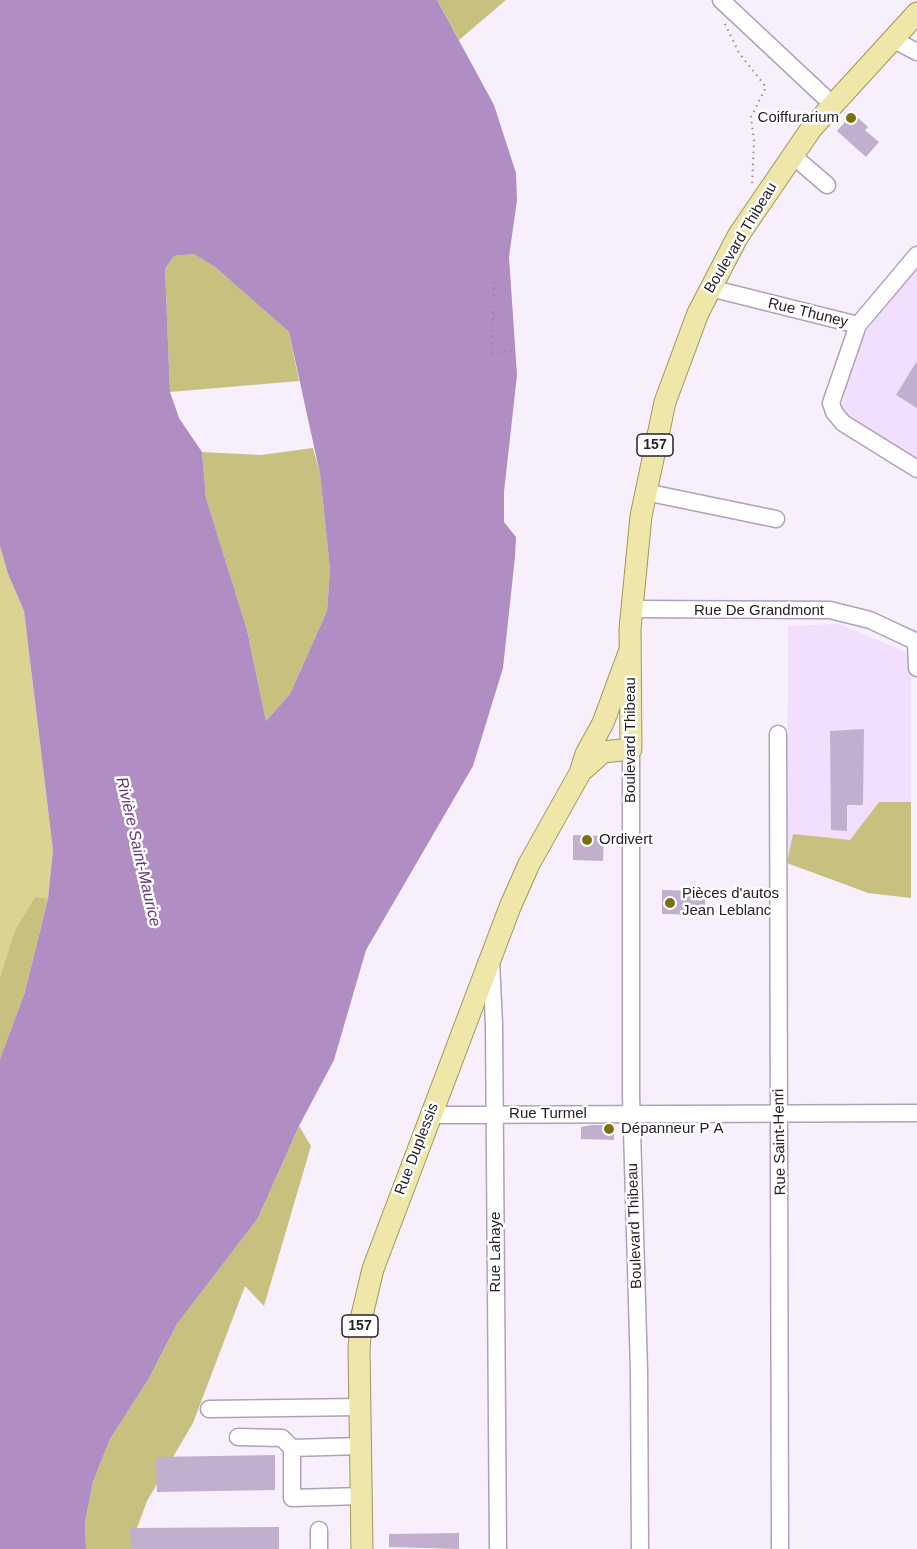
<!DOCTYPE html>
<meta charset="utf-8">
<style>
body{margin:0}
canvas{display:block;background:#f7f0fc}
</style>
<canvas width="917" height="1549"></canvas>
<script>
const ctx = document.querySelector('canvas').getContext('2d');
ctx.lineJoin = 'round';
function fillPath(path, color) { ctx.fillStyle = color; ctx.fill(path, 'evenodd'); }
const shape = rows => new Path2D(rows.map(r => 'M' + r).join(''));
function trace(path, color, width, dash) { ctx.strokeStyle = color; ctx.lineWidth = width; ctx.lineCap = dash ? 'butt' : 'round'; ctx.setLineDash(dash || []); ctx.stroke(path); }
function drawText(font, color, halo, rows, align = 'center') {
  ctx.font = font + ' Helvetica,sans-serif'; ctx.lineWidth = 5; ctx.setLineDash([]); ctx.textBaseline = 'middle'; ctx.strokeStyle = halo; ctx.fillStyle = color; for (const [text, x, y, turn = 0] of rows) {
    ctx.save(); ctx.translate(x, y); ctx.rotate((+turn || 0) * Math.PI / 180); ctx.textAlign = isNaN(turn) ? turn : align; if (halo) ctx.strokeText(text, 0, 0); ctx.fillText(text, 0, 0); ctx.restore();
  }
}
fillPath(shape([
 [917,268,917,475,853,434,841,410,858,341],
 [839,624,911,654,911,870,787,863,788,626]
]), '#f1dffd');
fillPath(shape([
 [0,546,8,574,24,611,53,850,48,899,0,1059]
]), '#dad392');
fillPath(shape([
 [437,0,506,0,459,40],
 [194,254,215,267,289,332,299,381,170,392,165,269,174,256],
 [313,448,320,474,330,569,327,611,290,694,266,721,247,630,206,498,202,452,261,455],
 [879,802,911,802,911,898,868,893,787,863,793,834,850,840],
 [35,897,48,899,25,992,0,1059,0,978,15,931],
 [299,1126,311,1146,264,1306,245,1286,193,1423,147,1501,137,1528,143,1549,86,1549,85,1522,93,1482,110,1439,148,1380,177,1324,258,1218]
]), '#c7c07f');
fillPath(shape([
 [0,0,437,0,494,105,516,173,517,200,509,257,517,375,504,492,504,522,516,537,515,557,503,668,473,766,366,950,334,1060,299,1126,258,1218,177,1324,148,1380,110,1439,93,1482,85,1522,86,1549,0,1549,0,1059,25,992,48,899,53,850,24,611,8,574,0,546],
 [194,254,215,267,289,332,320,474,330,569,327,611,290,694,266,721,247,630,206,498,202,452,179,418,170,392,165,269,174,256]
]), '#b08ec4');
fillPath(shape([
 [853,113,868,127,865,130,879,142,866,157,837,131],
 [917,361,917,408,896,395],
 [864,729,863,805,847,805,847,831,831,830,830,731],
 [573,835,604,836,603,861,573,860],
 [662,890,705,891,705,915,662,914],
 [592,1125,614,1125,614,1140,581,1139,581,1127],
 [275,1455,275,1490,157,1492,156,1457],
 [279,1527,279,1549,131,1549,130,1528],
 [459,1533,459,1549,389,1547,389,1534]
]), '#c1afcd');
const minor = shape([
 [721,0,832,104],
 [892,39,917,52],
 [792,155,827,185],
 [917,255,858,325,831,403,834,412,843,423,917,469],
 [710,288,858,325],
 [645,492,776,519],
 [632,609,830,610,870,620,917,642],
 [916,642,917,668],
 [778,734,780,1549],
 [631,749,631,1095,639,1371,640,1549],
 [491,962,494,1024,498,1549],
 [430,1115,917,1113],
 [209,1409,360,1407],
 [238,1437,282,1438,292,1448],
 [361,1446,292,1448,292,1498,362,1496],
 [319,1530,319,1549]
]);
const major = shape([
 [584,769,603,752,631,749,630,629,641,516,665,402,698,313,738,236,811,129,917,13],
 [362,1549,359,1348,362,1315,373,1269,510,907,529,864,580,773,586,754,603,723,630,650]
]);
trace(minor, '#b1a0bd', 19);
trace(major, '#a19758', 23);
trace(shape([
 [725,24,739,53,766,87,751,117,754,141,752,186],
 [494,282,492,354,515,350]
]), '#928b97', 2, [1.5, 4.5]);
trace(minor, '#fff', 16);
trace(major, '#eee7a9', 21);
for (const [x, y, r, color] of [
 [851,118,6,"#7b7112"],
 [587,840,6,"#7b7112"],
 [670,903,6,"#7b7112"],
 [609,1129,6,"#7b7112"]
]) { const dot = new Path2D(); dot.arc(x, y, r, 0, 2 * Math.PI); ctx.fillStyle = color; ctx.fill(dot); trace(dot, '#fff', 2); }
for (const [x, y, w] of [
 [655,445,36],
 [360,1326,36]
]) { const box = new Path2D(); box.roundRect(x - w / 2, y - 11, w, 22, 4.5); ctx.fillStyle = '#fff'; ctx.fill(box); trace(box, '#27202b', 1.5); }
drawText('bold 14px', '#27202b', null, [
 ["157",655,445],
 ["157",360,1326]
]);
drawText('15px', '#27202b', '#fff', [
 ["Coiffurarium",839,118,"right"],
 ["Ordivert",599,840],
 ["Pièces d'autos",682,894],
 ["Jean Leblanc",682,911],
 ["Dépanneur P A",621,1129]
], 'left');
drawText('15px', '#27202b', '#fff', [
 ["Boulevard Thibeau",741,238,-59],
 ["Rue Thuney",808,313,14],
 ["Rue De Grandmont",759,611],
 ["Boulevard Thibeau",631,740,-90],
 ["Rue Turmel",548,1114],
 ["Rue Saint-Henri",780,1142,-91],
 ["Rue Duplessis",417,1149,-69],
 ["Boulevard Thibeau",635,1226,-92],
 ["Rue Lahaye",496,1252,-90]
]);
drawText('italic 16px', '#63387a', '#fff', [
 ["Rivière Saint-Maurice",138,852,77]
]);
</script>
